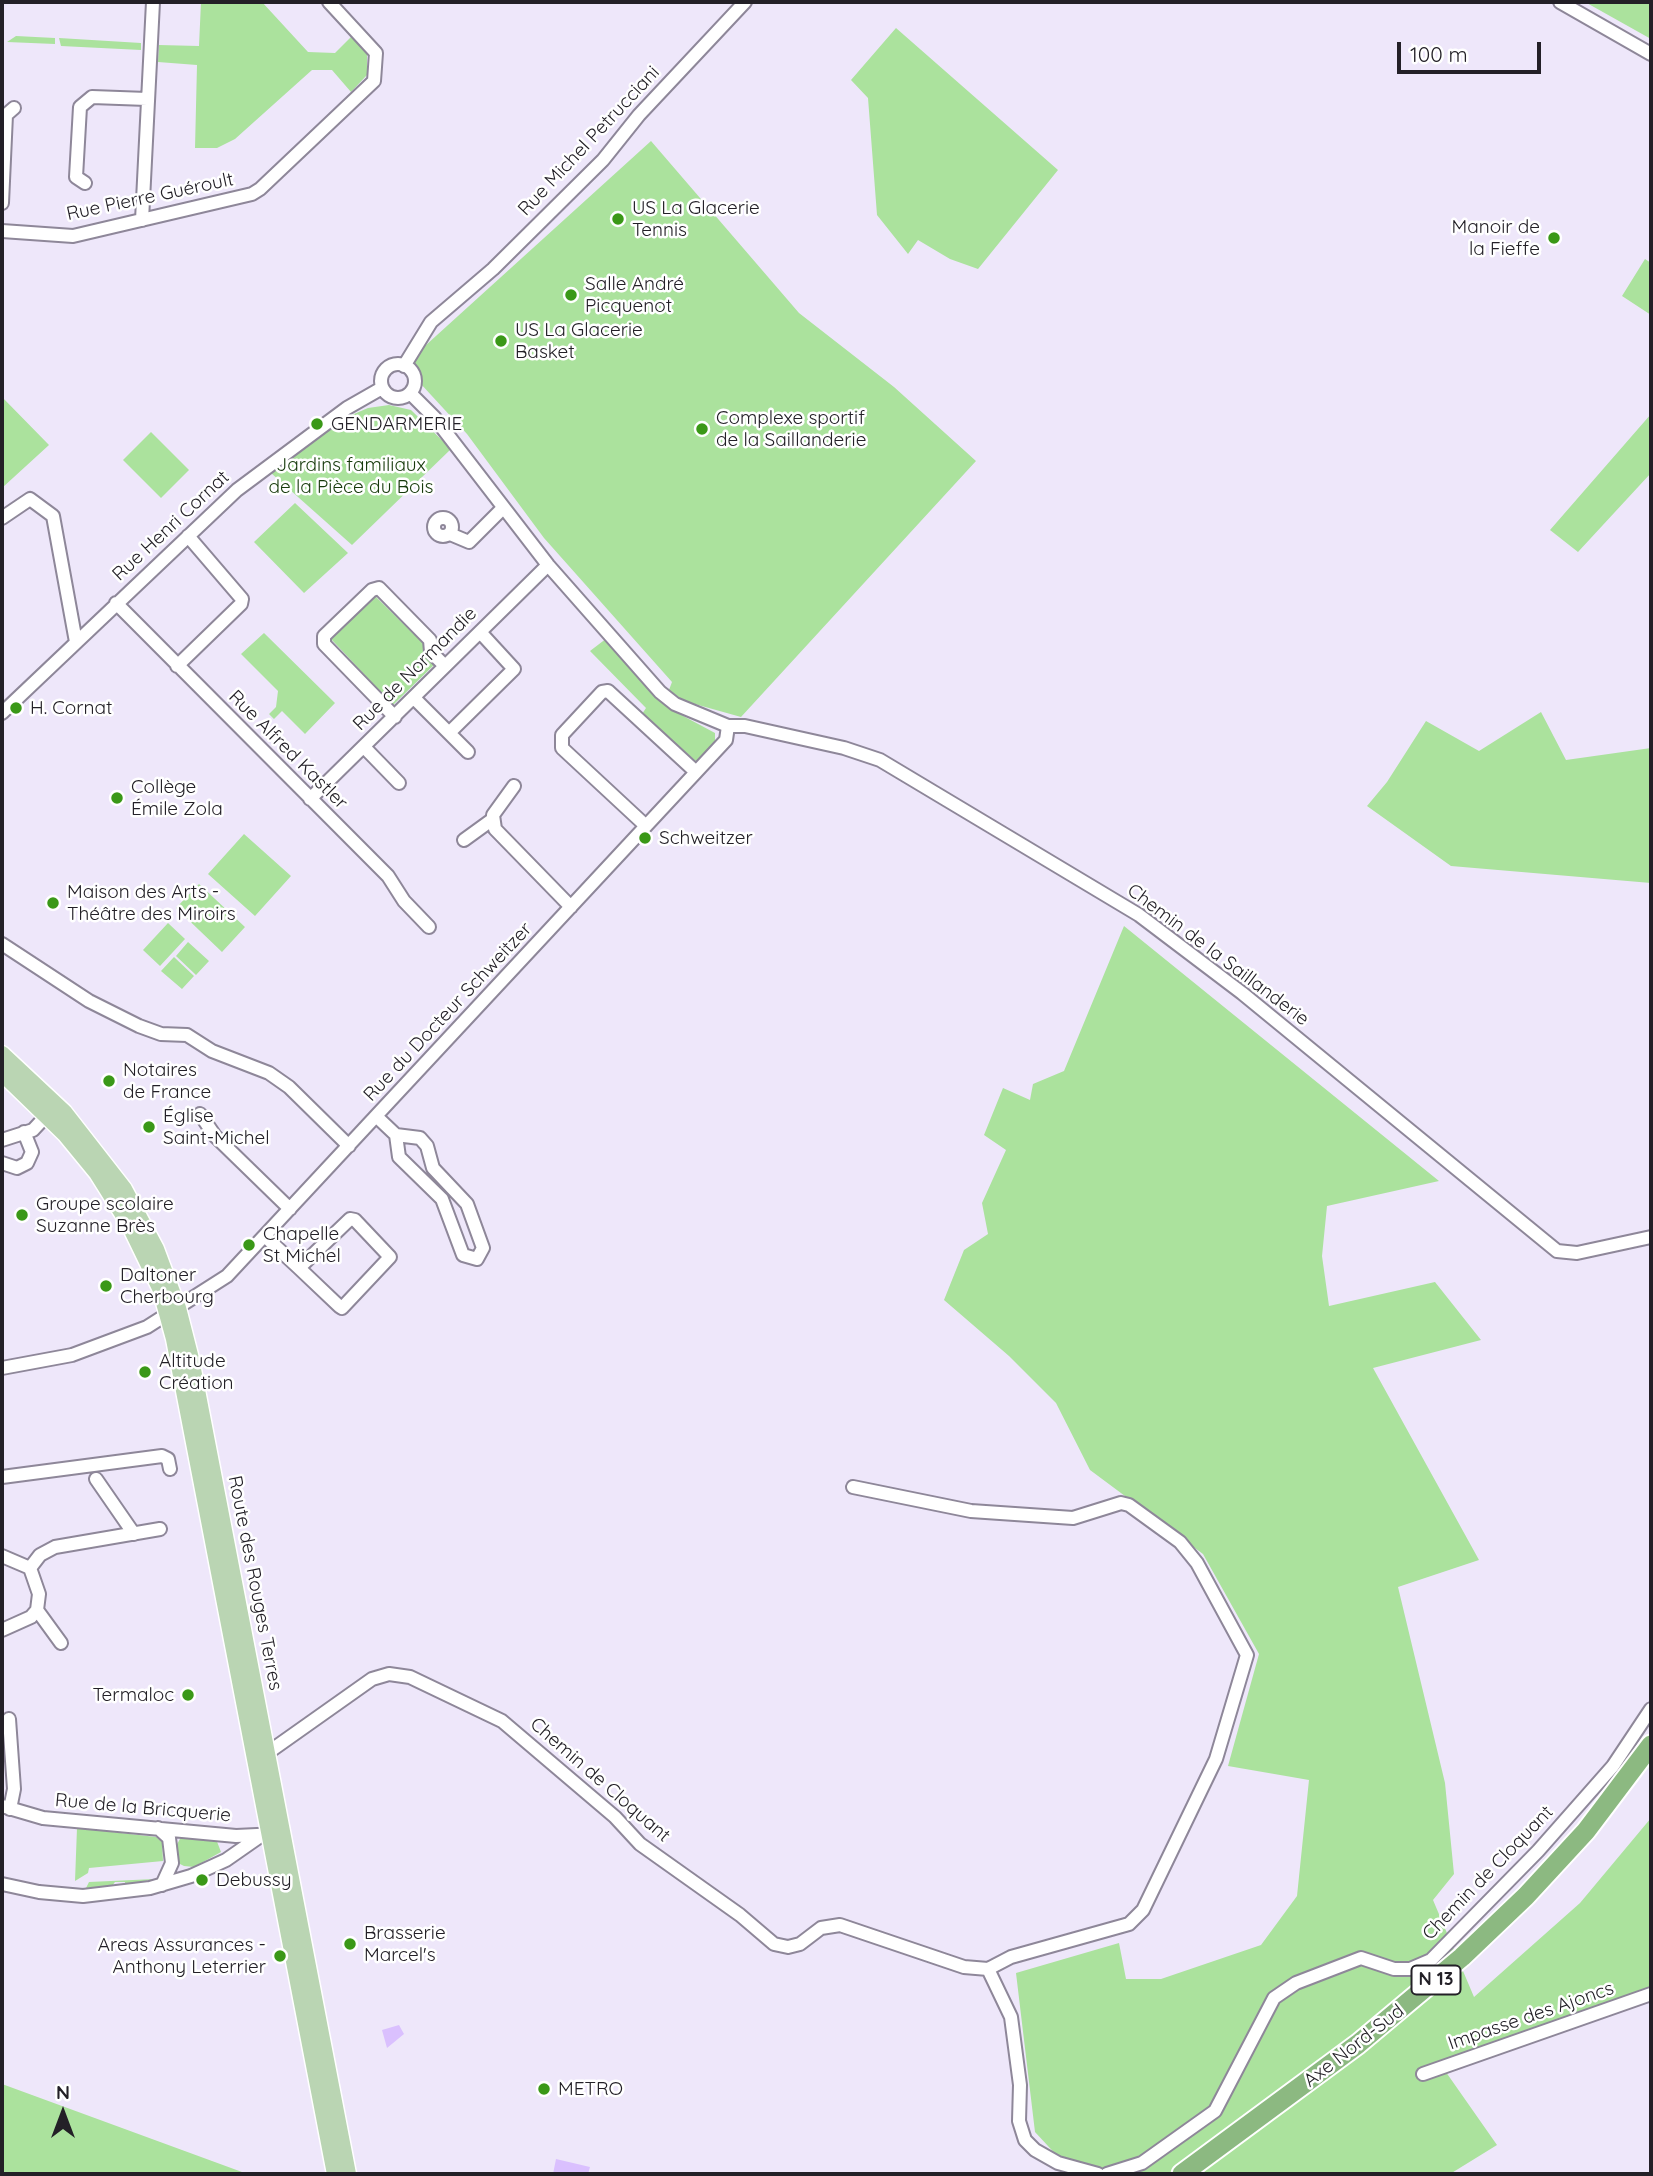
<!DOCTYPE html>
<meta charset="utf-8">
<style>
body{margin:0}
#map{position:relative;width:1653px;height:2176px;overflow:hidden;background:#eee7fa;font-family:Quicksand,sans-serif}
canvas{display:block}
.frame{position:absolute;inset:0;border:4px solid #232027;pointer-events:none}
.north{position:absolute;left:28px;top:2078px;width:70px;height:70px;-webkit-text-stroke:5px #fff;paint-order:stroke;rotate:0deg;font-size:19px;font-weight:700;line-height:28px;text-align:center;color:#232027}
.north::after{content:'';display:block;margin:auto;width:24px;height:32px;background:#232027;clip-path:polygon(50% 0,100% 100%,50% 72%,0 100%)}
.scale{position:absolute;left:1397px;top:42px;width:144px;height:32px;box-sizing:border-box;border:4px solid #232027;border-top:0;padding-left:9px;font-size:21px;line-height:24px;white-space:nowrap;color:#232027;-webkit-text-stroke:5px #fff;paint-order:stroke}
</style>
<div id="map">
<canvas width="1653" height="2176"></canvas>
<div class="frame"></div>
<div class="north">N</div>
<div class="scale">100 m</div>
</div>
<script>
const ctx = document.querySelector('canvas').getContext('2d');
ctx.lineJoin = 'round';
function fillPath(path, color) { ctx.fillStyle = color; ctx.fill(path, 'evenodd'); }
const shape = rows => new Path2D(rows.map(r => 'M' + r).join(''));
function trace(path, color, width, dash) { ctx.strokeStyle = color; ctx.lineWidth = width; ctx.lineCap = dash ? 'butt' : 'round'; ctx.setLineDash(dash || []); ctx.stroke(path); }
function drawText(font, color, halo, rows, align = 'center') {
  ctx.font = font + ' Quicksand,sans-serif'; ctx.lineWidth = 5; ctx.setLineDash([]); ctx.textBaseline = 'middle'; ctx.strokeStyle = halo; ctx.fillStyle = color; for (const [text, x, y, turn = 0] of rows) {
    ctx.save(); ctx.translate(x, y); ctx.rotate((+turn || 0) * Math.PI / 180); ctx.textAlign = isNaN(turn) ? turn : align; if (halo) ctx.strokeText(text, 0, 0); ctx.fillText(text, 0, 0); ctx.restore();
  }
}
fillPath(shape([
 [201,2,262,2,308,52,335,53,352,36,367,53,367,75,351,92,332,70,312,70,235,139,217,148,195,148,197,65,158,62,159,45,199,46],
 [1585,2,1651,2,1651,39],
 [896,28,1058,170,978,269,950,259,918,240,908,254,877,215,868,98,851,80],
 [16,36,55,38,55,44,7,42],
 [59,38,141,43,141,50,61,46],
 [651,141,799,313,894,387,976,461,741,717,684,701,669,690,672,682,544,538,467,434,408,370,415,355],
 [1645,259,1651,263,1651,315,1622,296],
 [2,397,49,445,2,488],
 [389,405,411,410,451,449,352,545,271,473,347,417,368,408],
 [1651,414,1651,473,1578,552,1550,530],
 [151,432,189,470,161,498,123,460],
 [295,503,348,553,304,593,254,542],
 [375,596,426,646,426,656,435,664,393,705,331,639],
 [264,633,335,703,305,734,282,711,274,719,269,714,276,707,278,691,241,654],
 [607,638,672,710,715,733,715,744,698,763,642,714,646,708,590,651],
 [1541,712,1566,760,1651,748,1651,883,1451,866,1367,806,1387,782,1426,721,1479,751],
 [244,834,291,876,255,916,208,874],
 [199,884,245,927,222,952,176,908],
 [168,923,185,939,160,966,143,950],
 [1124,926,1439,1181,1327,1206,1322,1256,1329,1306,1435,1282,1481,1340,1373,1368,1479,1560,1398,1587,1445,1783,1454,1874,1433,1900,1474,1997,1580,1903,1651,1818,1651,1988,1441,2065,1497,2145,1450,2174,1074,2174,1035,2132,1016,1973,1119,1943,1126,1979,1161,1979,1261,1945,1297,1896,1309,1780,1228,1766,1259,1654,1203,1554,1090,1470,1056,1403,1009,1356,944,1300,964,1250,988,1234,982,1203,1006,1150,984,1135,1003,1088,1030,1100,1033,1084,1064,1071],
 [188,942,209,961,196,975,176,956],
 [174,957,194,976,182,989,161,971],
 [77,1828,156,1837,162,1842,163,1861,89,1868,88,1873,75,1881],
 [181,1837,216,1839,221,1852,194,1867,184,1866,178,1863,175,1848],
 [155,1879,125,1885,125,1882,115,1882,112,1886,86,1888,89,1882],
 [2,2084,242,2172,242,2174,2,2174]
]), '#abe29d');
fillPath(shape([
 [399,2025,404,2034,387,2048,382,2030],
 [556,2159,590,2167,588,2174,553,2174]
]), '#dac0fe');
const minor = shape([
 [1560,2,1651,54],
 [85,183,76,177,80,107,92,97,147,99],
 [2,203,6,115,14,108],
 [142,220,153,2],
 [2,231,73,236,252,194,260,189,374,81,376,53,329,2],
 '381 381a17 17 0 1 1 34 0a17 17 0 1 1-34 0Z',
 [404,366,431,322,493,269,603,160,639,115,745,2],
 [410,393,434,417,548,565,660,692,675,704,728,726,745,726,844,748,880,760,1139,915,1242,993,1557,1251,1577,1253,1651,1237],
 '434 527a9 9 0 1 1 18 0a9 9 0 1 1-18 0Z',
 [2,518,30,499,53,516,76,642],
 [450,534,469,542,503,508],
 [116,603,388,876,404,901,429,927],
 [177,666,241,604,242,599,188,536],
 [414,698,449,733,514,669,480,632],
 [2,713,237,490,347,408,382,388],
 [395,717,324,644,324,636,372,590,379,588,430,640,431,652,445,666],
 [449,733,468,752],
 [364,747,399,783],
 [514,786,493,815,495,829,571,907],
 [310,799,548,565],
 [646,826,562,748,562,735,602,692,608,691,696,772],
 [464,840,493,819],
 [2,944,89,1001,139,1026,161,1034,187,1035,212,1051,269,1073,289,1087,349,1146],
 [200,1114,215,1136,290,1209],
 [377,1117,396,1135,399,1157,442,1199,463,1255,477,1259,483,1248,467,1204,433,1168,427,1146,420,1138,396,1135],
 [2,1140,33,1130,47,1115],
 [2,1163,17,1168,27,1163,32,1152,24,1132],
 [266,1237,272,1243,299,1268,339,1306,342,1308,390,1257,355,1220,350,1219,299,1268],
 [2,1368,72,1355,147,1327,227,1276,726,740,728,726],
 [2,1477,162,1456,168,1459,170,1469],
 [96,1479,134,1534],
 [853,1487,971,1511,1073,1518,1121,1503,1129,1505,1180,1542,1197,1563,1247,1655,1216,1759,1143,1910,1129,1924,1011,1957,988,1969],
 [2,1556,30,1568,39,1594,37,1610,31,1617,2,1630],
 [30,1568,40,1555,55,1547,160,1529],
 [37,1610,61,1643],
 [9,1719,14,1789,10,1809],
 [266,1754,372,1679,389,1674,410,1677,502,1721,615,1817,640,1844,740,1915,774,1944,788,1947,800,1944,821,1928,840,1925,964,1967,988,1969,1011,2017,1020,2085,1019,2121,1025,2140,1035,2150,1058,2163,1098,2174],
 [2,1806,43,1818,236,1836,278,1834],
 [158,1828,169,1838,172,1863,162,1885],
 [2,1884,39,1892,83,1896,150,1888,191,1876,226,1860,259,1837],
 [1423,2074,1651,1994],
 [1107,2174,1142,2163,1215,2111,1274,1998,1296,1983,1361,1958,1394,1969,1410,1969,1431,1960,1538,1851,1613,1766,1651,1709]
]);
const major = shape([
 [2,1054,64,1112,124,1189,156,1249,178,1308,191,1359,348,2174],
 [2,1073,65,1134,97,1173,129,1224,160,1288,174,1339,335,2174]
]);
const highway = shape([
 [1182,2174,1358,2044,1462,1957,1526,1896,1586,1831,1651,1745]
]);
trace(minor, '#8e8799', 16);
trace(major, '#fff', 19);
trace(highway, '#fff', 23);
trace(minor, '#fff', 12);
trace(major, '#bad5b3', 16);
trace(highway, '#8cb981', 19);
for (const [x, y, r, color] of [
 [618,219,7,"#3a9817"],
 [1554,238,7,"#3a9817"],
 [571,295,7,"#3a9817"],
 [501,341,7,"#3a9817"],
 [317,424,7,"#3a9817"],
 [702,429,7,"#3a9817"],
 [16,708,7,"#3a9817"],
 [117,798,7,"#3a9817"],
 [645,838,7,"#3a9817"],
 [53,903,7,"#3a9817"],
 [109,1081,7,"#3a9817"],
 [149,1127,7,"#3a9817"],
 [22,1215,7,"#3a9817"],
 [249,1245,7,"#3a9817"],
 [106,1286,7,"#3a9817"],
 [145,1372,7,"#3a9817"],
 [188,1695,7,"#3a9817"],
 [202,1880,7,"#3a9817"],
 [350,1944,7,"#3a9817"],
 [280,1956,7,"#3a9817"],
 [544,2089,7,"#3a9817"]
]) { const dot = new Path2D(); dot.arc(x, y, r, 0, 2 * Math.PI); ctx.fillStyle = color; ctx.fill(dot); trace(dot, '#fff', 2.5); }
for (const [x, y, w] of [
 [1436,1980,49]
]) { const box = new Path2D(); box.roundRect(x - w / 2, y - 14.5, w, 29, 5); ctx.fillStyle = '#fff'; ctx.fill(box); trace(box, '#232027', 2); }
drawText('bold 18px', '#232027', null, [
 ["N 13",1436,1980]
]);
drawText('19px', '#232027', '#fff', [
 ["Rue Michel Petrucciani",589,141,-47],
 ["Rue Pierre Guéroult",150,197,-12],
 ["Rue Henri Cornat",171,526,-43],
 ["Rue de Normandie",415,669,-45],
 ["Rue Alfred Kastler",288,750,45],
 ["Chemin de la Saillanderie",1218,955,37],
 ["Rue du Docteur Schweitzer",448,1012,-47],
 ["Route des Rouges Terres",255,1583,79],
 ["Chemin de Cloquant",600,1780,41],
 ["Rue de la Bricquerie",143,1808,5],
 ["Chemin de Cloquant",1488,1873,-46],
 ["Impasse des Ajoncs",1531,2016,-19],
 ["Axe Nord-Sud",1354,2046,-38]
]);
drawText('19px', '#232027', '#fff', [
 ["US La Glacerie",632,208],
 ["Tennis",632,230],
 ["Manoir de",1540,227,"right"],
 ["la Fieffe",1540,249,"right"],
 ["Salle André",585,284],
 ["Picquenot",585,306],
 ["US La Glacerie",515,330],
 ["Basket",515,352],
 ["Complexe sportif",716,418],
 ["de la Saillanderie",716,440],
 ["GENDARMERIE",331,424],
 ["H. Cornat",30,708],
 ["Collège",131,787],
 ["Émile Zola",131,809],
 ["Schweitzer",659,838],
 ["Maison des Arts -",67,892],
 ["Théâtre des Miroirs",67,914],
 ["Notaires",123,1070],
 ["de France",123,1092],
 ["Église",163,1116],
 ["Saint-Michel",163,1138],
 ["Groupe scolaire",36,1204],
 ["Suzanne Brès",36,1226],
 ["Chapelle",263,1234],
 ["St Michel",263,1256],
 ["Daltoner",120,1275],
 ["Cherbourg",120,1297],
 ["Altitude",159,1361],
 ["Création",159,1383],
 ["Termaloc",174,1695,"right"],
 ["Debussy",216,1880],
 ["Brasserie",364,1933],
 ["Marcel's",364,1955],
 ["Areas Assurances -",266,1945,"right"],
 ["Anthony Leterrier",266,1967,"right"],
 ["METRO",558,2089]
], 'left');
drawText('19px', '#163a0b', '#fff', [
 ["Jardins familiaux",351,465],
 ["de la Pièce du Bois",351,487]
]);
</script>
